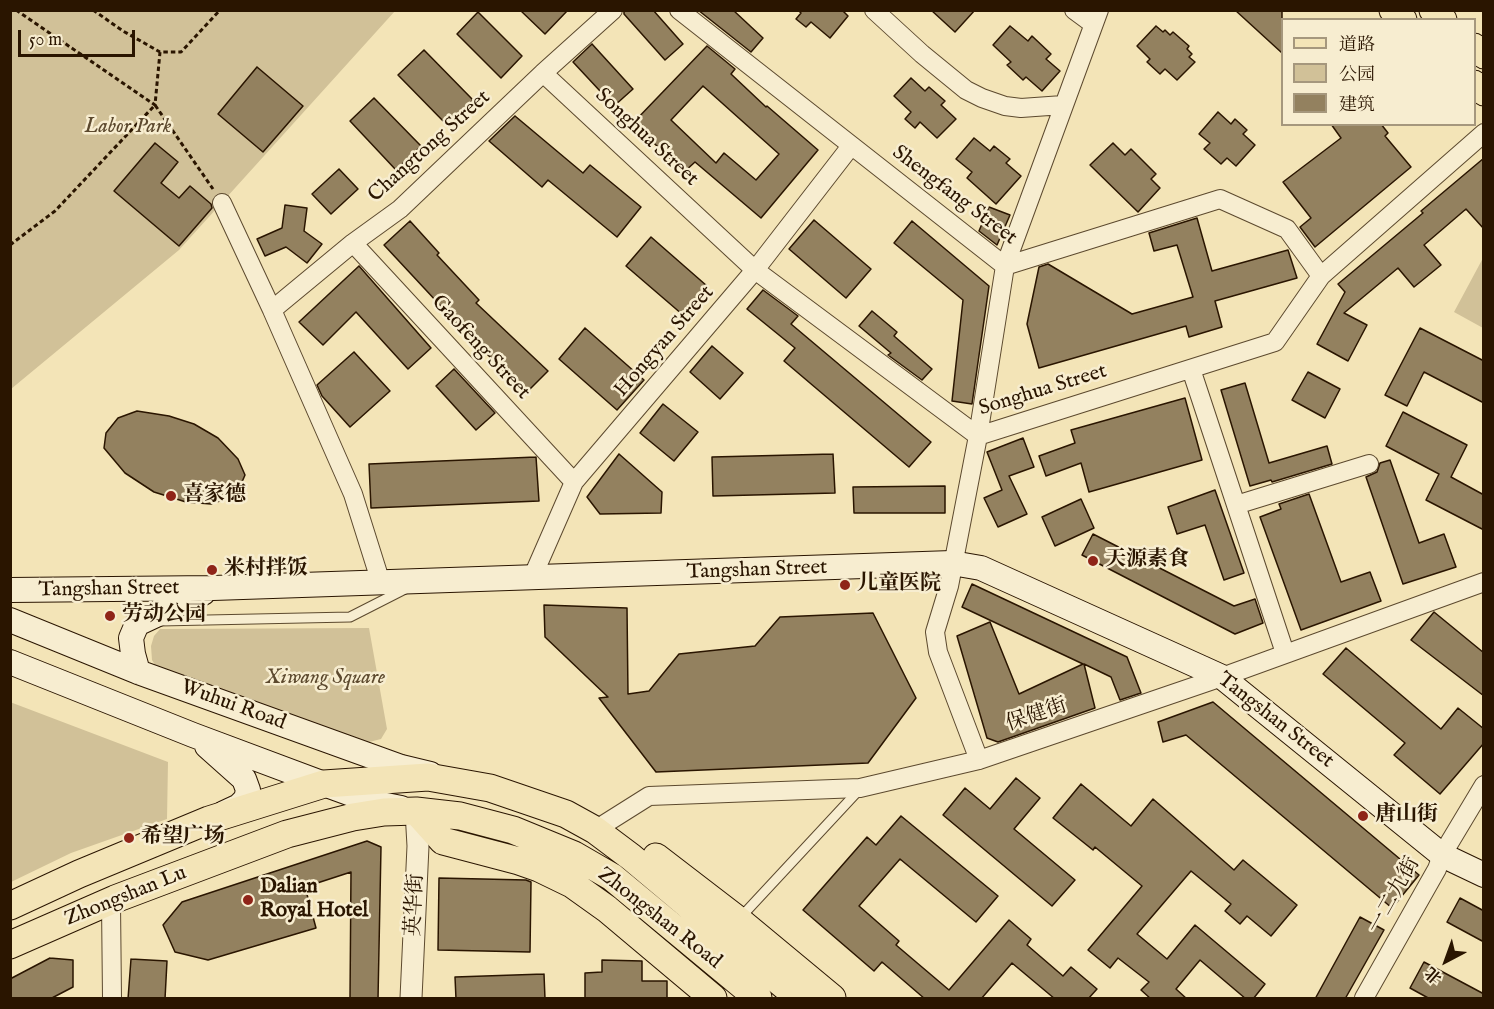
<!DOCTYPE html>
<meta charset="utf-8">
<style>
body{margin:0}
#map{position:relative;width:1494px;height:1009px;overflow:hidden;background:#f3e4b7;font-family:"IM FELL English","Noto Serif SC",serif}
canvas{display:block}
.frame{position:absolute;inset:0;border:12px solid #2a1500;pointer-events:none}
.legend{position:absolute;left:1281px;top:18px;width:195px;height:108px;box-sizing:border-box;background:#f7edd0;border:2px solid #a5977d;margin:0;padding:8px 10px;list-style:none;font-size:18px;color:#2a1500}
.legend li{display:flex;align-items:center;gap:12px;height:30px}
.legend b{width:30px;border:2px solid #a5977d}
.north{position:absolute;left:1416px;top:931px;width:60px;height:60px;-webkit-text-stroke:4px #f7edd0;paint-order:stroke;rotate:221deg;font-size:16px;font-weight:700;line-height:24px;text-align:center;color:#2a1500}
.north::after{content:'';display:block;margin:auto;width:21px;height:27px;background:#2a1500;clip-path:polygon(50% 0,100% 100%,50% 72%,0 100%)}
.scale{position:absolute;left:18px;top:30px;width:117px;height:27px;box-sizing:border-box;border:3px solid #2a1500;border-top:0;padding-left:8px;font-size:18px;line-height:21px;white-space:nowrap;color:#2a1500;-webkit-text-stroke:4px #f7edd0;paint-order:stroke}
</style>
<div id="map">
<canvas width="1494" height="1009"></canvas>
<div class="frame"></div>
<ul class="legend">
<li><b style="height:8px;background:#f3e4b7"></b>道路</li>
<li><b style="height:16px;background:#d1c198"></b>公园</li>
<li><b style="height:16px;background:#93815f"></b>建筑</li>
</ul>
<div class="north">北</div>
<div class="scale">50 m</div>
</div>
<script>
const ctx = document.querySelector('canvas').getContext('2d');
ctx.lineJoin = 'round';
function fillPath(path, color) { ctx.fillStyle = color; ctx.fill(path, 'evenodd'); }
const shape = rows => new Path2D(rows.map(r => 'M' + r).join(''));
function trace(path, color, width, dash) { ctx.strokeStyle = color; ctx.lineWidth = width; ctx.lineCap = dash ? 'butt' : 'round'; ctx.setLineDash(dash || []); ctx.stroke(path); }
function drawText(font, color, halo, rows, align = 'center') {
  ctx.font = font + ' "IM FELL English","Noto Serif SC",serif'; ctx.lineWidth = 5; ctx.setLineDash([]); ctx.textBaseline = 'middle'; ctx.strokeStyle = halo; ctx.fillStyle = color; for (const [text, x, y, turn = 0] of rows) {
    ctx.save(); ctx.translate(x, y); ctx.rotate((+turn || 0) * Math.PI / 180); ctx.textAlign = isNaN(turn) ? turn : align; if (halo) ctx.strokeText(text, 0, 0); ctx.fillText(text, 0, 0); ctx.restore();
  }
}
fillPath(shape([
 [11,11,395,11,179,250,11,389],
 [1483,258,1483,328,1454,312],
 [369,628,387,729,381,739,361,744,158,670,152,660,151,646,154,636,160,629],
 [10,702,168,762,167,819,71,853,11,882]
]), '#d1c198');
const building = shape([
 [520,10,568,10,545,34,520,10],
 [624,10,653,10,683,44,665,60,624,14,624,10],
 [698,10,733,10,763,38,751,52,698,10],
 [798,10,842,10,848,16,830,38,811,22,806,27,796,19,801,13,798,10],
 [931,10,975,10,955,32,931,10],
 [1235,10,1282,10,1282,53,1235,10],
 [478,12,522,56,501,78,457,34,478,12],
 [1010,26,1028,41,1032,36,1051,54,1046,59,1060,71,1042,91,1026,77,1023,80,1007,65,1011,62,993,45,1010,26],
 [1156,26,1163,32,1165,30,1170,35,1173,32,1189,46,1187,49,1192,54,1189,57,1195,62,1177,80,1165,69,1160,74,1147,62,1150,59,1137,46,1156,26],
 [592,44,633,89,614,106,573,62,592,44],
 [707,46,735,69,731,74,766,107,767,106,818,150,761,218,695,162,684,172,633,123,707,46],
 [703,86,779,154,756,180,724,153,716,163,671,120,703,86],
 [424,50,473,100,447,125,398,75,424,50],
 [257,67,303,106,263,152,218,114,257,67],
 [911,78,925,91,929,87,945,101,941,105,956,119,937,138,920,122,915,128,905,119,911,112,894,96,911,78],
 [374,98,421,146,396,170,350,121,374,98],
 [1218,112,1231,124,1235,119,1247,130,1243,134,1255,145,1236,166,1227,158,1221,164,1204,149,1210,143,1199,134,1218,112],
 [515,116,583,173,590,165,641,207,617,237,548,180,542,187,489,141,515,116],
 [1331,124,1381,124,1388,133,1385,136,1411,167,1315,247,1300,227,1311,218,1283,182,1341,138,1331,124],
 [974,138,990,151,994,146,1010,159,1006,163,1021,176,996,204,967,178,972,172,956,159,974,138],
 [155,143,178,162,161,183,179,198,190,186,211,204,212,208,179,246,114,191,155,143],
 [1113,143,1125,155,1131,149,1156,174,1151,179,1160,188,1138,212,1090,165,1113,143],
 [1484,158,1484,229,1466,209,1424,245,1441,265,1414,287,1398,268,1344,313,1367,325,1348,361,1317,344,1345,292,1338,284,1423,213,1421,211,1484,158],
 [339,169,358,189,331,214,312,194,339,169],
 [285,205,307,208,304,231,322,244,307,263,286,247,265,256,257,239,282,228,285,205],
 [989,207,1010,215,997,245,979,231,989,207],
 [1197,218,1212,271,1288,250,1297,278,1215,301,1222,327,1189,337,1186,326,1039,368,1027,324,1039,267,1048,264,1132,314,1193,297,1177,245,1154,251,1149,233,1197,218],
 [814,220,871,269,846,298,789,249,814,220],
 [410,221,439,253,437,255,479,300,476,303,548,371,526,393,465,332,384,245,410,221],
 [912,221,989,286,972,404,952,401,963,300,894,243,912,221],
 [651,237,707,286,683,315,626,266,651,237],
 [359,266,431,348,408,369,356,312,323,345,299,322,359,266],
 [763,290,798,316,791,324,931,442,909,467,784,361,795,348,747,309,763,290],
 [872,311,897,332,894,336,932,369,922,380,888,355,891,353,859,326,872,311],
 [585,328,644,380,617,410,559,359,585,328],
 [1420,328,1484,361,1484,403,1424,372,1407,406,1385,395,1420,328],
 [712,346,743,373,720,399,690,372,712,346],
 [354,352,390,391,350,427,322,396,317,385,354,352],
 [454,369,495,413,476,430,436,386,454,369],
 [1308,372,1340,389,1325,418,1292,400,1308,372],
 [1245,383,1269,463,1327,446,1332,464,1272,482,1271,480,1250,486,1221,390,1245,383],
 [1185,398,1202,460,1089,492,1081,463,1046,476,1039,456,1075,443,1071,430,1185,398],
 [663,404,698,432,674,461,640,433,663,404],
 [137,411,169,416,194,424,218,438,238,459,245,475,239,489,231,497,211,504,186,502,154,492,125,473,104,448,106,433,118,418,137,411],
 [1403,412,1467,445,1451,477,1484,495,1484,530,1426,500,1439,474,1386,446,1403,412],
 [1023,438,1034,467,1009,476,1027,514,998,527,984,498,1002,490,987,452,1023,438],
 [619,454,662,492,661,513,600,514,587,497,619,454],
 [833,454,835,493,713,496,712,457,833,454],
 [536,457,539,501,371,508,369,464,536,457],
 [1390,460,1419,543,1444,534,1456,567,1403,584,1366,477,1377,472,1380,463,1390,460],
 [945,486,945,513,854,513,853,487,945,486],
 [1215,490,1244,573,1224,580,1205,525,1177,534,1168,507,1215,490],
 [1309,494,1341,582,1370,572,1381,601,1301,630,1260,517,1281,509,1279,504,1309,494],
 [1081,499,1094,528,1055,546,1042,517,1081,499],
 [1093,534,1234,606,1255,599,1263,623,1235,634,1082,555,1093,534],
 [972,584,1127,657,1141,693,1120,700,1111,677,1084,664,1095,708,998,742,987,738,957,636,990,622,1019,694,1083,664,962,607,972,584],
 [544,605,627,608,628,694,649,691,679,654,755,646,780,617,873,613,916,698,868,763,656,772,599,698,608,697,545,637,544,605],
 [1434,612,1484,653,1484,696,1411,640,1434,612],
 [1346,648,1441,729,1458,708,1484,729,1484,743,1440,794,1394,755,1405,743,1323,674,1346,648],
 [1213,702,1419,875,1392,908,1186,735,1163,742,1158,722,1213,702],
 [1016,778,1040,798,1014,829,1075,880,1052,906,943,815,965,788,990,809,1016,778],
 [1081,784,1131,826,1153,799,1234,870,1243,860,1297,905,1271,936,1247,916,1240,924,1225,911,1231,904,1191,871,1137,934,1167,959,1195,925,1265,984,1253,999,1246,999,1200,960,1176,989,1187,999,1151,999,1141,990,1149,982,1118,958,1110,968,1088,950,1142,886,1095,847,1093,850,1053,818,1081,784],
 [901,816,998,896,976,922,900,859,859,906,899,941,896,945,949,990,1009,920,1031,939,1027,945,1063,976,1071,967,1097,989,1088,999,1055,999,1012,963,981,999,925,999,882,962,874,971,803,910,867,837,876,845,901,816],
 [367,841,381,847,378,999,350,999,351,872,305,887,316,928,208,960,175,952,163,925,182,902,367,841],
 [439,878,526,880,531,882,530,952,438,950,439,878],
 [1460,898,1484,911,1484,942,1447,922,1460,898],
 [1360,917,1384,930,1345,999,1315,999,1360,917],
 [50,958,73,960,73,987,50,999,10,999,10,979,50,958],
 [131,959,167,961,165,999,128,999,131,959],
 [602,960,642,961,642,981,667,981,667,999,585,999,585,973,602,972,602,960],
 [1424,962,1484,994,1484,999,1430,999,1410,988,1424,962],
 [544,974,545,999,456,999,455,977,544,974]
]);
fillPath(building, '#93815f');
trace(building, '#2a1500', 1.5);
const service = shape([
 [160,621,350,617,407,588],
 [740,918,859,790]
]);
const minor = shape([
 [679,10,1005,266,1220,199,1287,229,1321,276],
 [874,10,922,54,966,90,982,98,1005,106,1021,108,1063,105],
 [1074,10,1093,24],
 [543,73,755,270,978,436,1275,342,1321,276,1484,133],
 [222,203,272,310],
 [353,243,574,482],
 [1191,369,1285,653],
 [1236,505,1369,464],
 [532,578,574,482,755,270,851,146],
 [381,583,353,494,272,310,353,243,400,209,543,73,613,10],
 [979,760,938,652,935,632,949,586,978,436,1005,266,1099,10],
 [595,830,649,796,860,788,979,760,1222,677,1484,582],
 [112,998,111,904,115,899],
 [1364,998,1437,869,1442,855,1484,785]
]);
const tertiary = shape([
 [411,998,418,846,416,811]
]);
const secondary = shape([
 [10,590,213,588,923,564,952,563,981,568,1222,677,1442,855,1484,875],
 [10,620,138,672,401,767,430,774],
 [10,662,193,735,324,784,376,803,401,808],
 [138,672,133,654,131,638,137,624,203,593],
 [207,746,244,779,248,790,246,799,239,806,224,813]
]);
const primary = shape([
 [1393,10,1403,20],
 [1433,10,1443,20],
 [1474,47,1484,55],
 [1474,84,1484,92],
 [416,811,443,841,519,861,539,868,572,884,607,909,713,998],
 [656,857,738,920,832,998],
 [10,906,79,874,209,820,324,784,428,777,490,788,566,814,595,830,631,857,799,998],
 [10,945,115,899,287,834,353,817,384,812,416,811,460,816,513,830,574,855,612,877,758,998]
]);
trace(service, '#5c492e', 11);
trace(minor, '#5c492e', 20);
trace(tertiary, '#5c492e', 23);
trace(secondary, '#2a1500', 26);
trace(primary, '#2a1500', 29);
trace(shape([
 [16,10,155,105,160,52],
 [93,10,123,31,160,52,181,52,220,10],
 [10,117,10,120],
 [10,245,55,211,155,105,213,189]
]), '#2a1500', 3, [4.5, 3]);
trace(service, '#f7edd0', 9);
trace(minor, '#f7edd0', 18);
trace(tertiary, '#f7edd0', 21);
trace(secondary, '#f7edd0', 24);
trace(primary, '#f3e4b7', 27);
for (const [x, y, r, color] of [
 [171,496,6,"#8f2418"],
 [1093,561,6,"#8f2418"],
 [212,570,6,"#8f2418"],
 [845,585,6,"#8f2418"],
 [110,616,6,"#8f2418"],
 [1363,816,6,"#8f2418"],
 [129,838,6,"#8f2418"],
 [248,900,6,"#8f2418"]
]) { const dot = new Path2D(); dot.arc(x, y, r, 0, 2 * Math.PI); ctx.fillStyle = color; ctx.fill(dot); trace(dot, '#f7edd0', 2); }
drawText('italic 21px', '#5c492e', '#f7edd0', [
 ["Labor Park",128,128],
 ["Xiwang Square",325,679]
]);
drawText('21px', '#2a1500', '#f7edd0', [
 ["Songhua Street",646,138,43],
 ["Changtong Street",430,147,-42],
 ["Shengfang Street",954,196,37],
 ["Hongyan Street",665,342,-49],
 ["Gaofeng Street",480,348,47],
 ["Songhua Street",1043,391,-17],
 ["Tangshan Street",757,571,-2],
 ["Tangshan Street",109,590,-1],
 ["Wuhui Road",233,706,20],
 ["保健街",1037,716,-19],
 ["Tangshan Street",1275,721,38],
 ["一二九街",1395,896,-61],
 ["Zhongshan Lu",126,897,-22],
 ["英华街",416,905,-87],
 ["Zhongshan Road",659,919,38]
]);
drawText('bold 21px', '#2a1500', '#f7edd0', [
 ["喜家德",183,496],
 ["天源素食",1105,561],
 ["米村拌饭",224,570],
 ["儿童医院",857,585],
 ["劳动公园",122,616],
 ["唐山街",1375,816],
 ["希望广场",141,838],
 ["Dalian",260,888],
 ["Royal Hotel",260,912]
], 'left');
</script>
